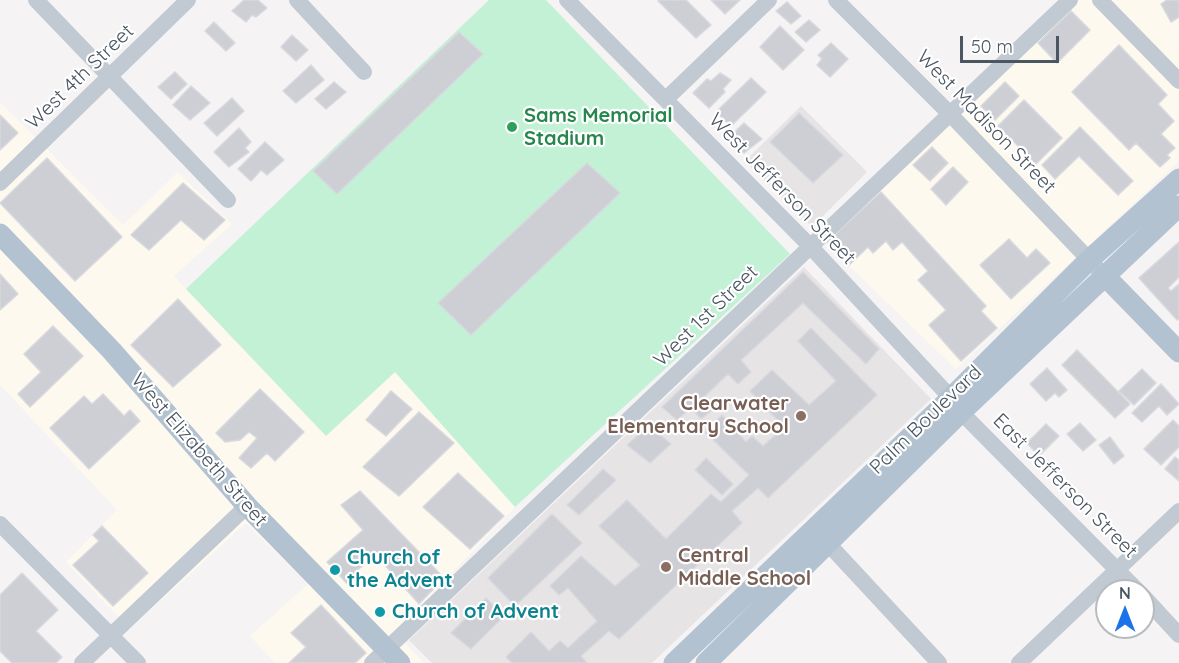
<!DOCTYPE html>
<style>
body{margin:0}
#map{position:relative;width:1179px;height:663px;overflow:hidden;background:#f5f3f3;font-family:Quicksand,sans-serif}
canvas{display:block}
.north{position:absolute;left:1095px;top:579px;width:60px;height:60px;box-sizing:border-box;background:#fff;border:2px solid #b7bbc0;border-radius:50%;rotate:0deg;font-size:16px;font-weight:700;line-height:24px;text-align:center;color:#4a5661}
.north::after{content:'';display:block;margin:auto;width:21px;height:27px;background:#1a73e8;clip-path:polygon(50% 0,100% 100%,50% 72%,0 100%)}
.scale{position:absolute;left:960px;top:36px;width:99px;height:27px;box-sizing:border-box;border:3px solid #4a5661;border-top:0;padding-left:8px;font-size:18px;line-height:21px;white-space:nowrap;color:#4a5661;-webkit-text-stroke:4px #fff;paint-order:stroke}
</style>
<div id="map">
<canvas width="1179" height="663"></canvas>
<div class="north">N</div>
<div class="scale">50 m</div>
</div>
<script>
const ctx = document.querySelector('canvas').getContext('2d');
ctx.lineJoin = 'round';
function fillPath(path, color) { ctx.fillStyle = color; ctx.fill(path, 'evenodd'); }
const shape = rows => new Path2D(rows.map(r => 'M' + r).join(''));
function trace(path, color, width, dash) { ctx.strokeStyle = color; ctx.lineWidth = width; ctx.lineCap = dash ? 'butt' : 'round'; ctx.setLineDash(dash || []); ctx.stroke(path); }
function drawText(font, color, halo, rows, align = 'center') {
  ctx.font = font + ' Quicksand,sans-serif'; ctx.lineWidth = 4.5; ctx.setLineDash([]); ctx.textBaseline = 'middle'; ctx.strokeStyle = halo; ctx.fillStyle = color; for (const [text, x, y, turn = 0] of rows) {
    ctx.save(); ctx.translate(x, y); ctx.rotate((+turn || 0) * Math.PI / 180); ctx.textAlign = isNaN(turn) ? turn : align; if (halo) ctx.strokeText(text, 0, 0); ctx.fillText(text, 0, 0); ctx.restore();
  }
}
fillPath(shape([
 [1077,0,1179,0,1179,161,956,369,822,240],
 [0,102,123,225,178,172,232,224,174,276,326,436,395,372,515,507,395,633,424,663,275,663,250,636,308,584,246,523,130,629,66,562,117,510,0,385]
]), '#fdf9ef');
fillPath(shape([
 [801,106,867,172,812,227,745,161],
 [804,267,931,399,652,663,432,663,409,640]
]), '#e6e4e5');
fillPath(shape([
 [489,0,546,0,790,254,515,507,395,372,326,436,186,289]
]), '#c3f1d5');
const building = shape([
 [244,0,258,0,267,8,256,17,252,15,246,22,232,11,244,0],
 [659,0,686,0,711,25,696,38,658,1,659,0],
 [711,0,740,0,725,14,711,0],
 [1167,0,1179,0,1179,17,1171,22,1161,4,1167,0],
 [787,2,801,16,791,24,776,11,787,2],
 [1071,11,1090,30,1057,63,1038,43,1071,11],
 [809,20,820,30,806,42,795,32,809,20],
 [214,22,235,43,226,51,205,31,214,22],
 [780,26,804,50,783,70,760,47,780,26],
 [459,32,483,54,337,194,313,171,459,32],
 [292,35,308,50,296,61,281,47,292,35],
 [831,43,848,59,830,77,817,65,822,59,818,55,831,43],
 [1119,45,1167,95,1158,104,1174,121,1161,134,1175,148,1167,155,1170,158,1160,167,1136,143,1129,150,1072,92,1119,45],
 [311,65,324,80,296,103,283,91,311,65],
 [175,72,187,84,171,99,158,87,175,72],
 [720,73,731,80,723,89,725,92,709,108,693,93,707,79,711,81,720,73],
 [751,78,766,92,731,126,716,112,751,78],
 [334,82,346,92,326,109,315,99,334,82],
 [1005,82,1019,96,995,120,981,106,1005,82],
 [191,86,210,103,190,120,173,105,191,86],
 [232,98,244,111,217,136,204,123,232,98],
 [1024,100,1062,138,1036,164,998,126,1024,100],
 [799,113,843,155,813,183,770,142,799,113],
 [0,115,18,133,0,150,0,115],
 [744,123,762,139,744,153,727,139,744,123],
 [1080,127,1133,181,1118,195,1079,156,1055,179,1042,165,1080,127],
 [239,128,251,142,245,148,249,152,229,167,214,152,239,128],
 [265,142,284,160,267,175,261,170,251,181,238,169,265,142],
 [932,147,948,163,930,181,913,165,932,147],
 [47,158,122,237,75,281,0,203,47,158],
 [587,163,620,193,471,335,438,303,587,163],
 [953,167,968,182,946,205,931,189,953,167],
 [183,183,225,220,204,240,181,220,149,250,131,235,183,183],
 [881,192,986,306,981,311,997,328,961,361,929,325,946,310,918,280,928,271,902,242,893,250,886,241,873,253,868,247,848,266,827,242,881,192],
 [1009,239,1027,258,1036,249,1050,263,1011,299,980,265,1009,239],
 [1179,242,1179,277,1168,288,1171,291,1179,284,1179,319,1177,320,1139,278,1179,242],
 [803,272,879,349,866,364,803,303,741,360,751,372,738,384,728,374,705,396,716,407,701,419,691,408,677,420,662,407,803,272],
 [0,274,18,294,0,310,0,274],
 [178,299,221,345,173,387,131,345,178,299],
 [53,326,83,356,30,407,18,394,41,372,24,354,53,326],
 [811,328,877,395,768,498,758,488,732,511,742,523,619,639,609,631,581,656,587,663,512,663,506,657,531,632,549,651,560,641,568,648,597,621,568,588,559,595,550,586,581,556,615,586,640,565,599,526,627,500,666,539,711,494,721,502,749,475,705,432,722,415,746,442,752,436,763,446,784,427,750,391,772,370,809,405,836,381,798,341,811,328],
 [1077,350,1130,404,1115,418,1062,365,1077,350],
 [1047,368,1067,390,1059,397,1055,393,1046,401,1030,384,1047,368],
 [1142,369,1156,383,1134,405,1119,391,1142,369],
 [1161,384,1179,404,1167,415,1159,406,1142,422,1132,413,1161,384],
 [260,389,304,432,275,461,267,453,251,468,239,458,257,438,249,432,240,440,225,442,216,433,260,389],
 [391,391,412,409,386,436,366,420,391,391],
 [103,394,124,416,130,410,140,421,89,469,50,428,84,396,92,404,103,394],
 [419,412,454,443,399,496,363,467,419,412],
 [1173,420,1179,426,1179,447,1161,465,1144,449,1173,420],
 [1080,423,1096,440,1083,451,1067,434,1080,423],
 [1046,424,1059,436,1039,456,1027,443,1046,424],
 [649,425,671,444,650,463,627,445,649,425],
 [1110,437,1124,456,1114,464,1099,445,1110,437],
 [1175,457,1179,460,1179,481,1165,469,1175,457],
 [706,458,733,484,722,495,695,470,706,458],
 [603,469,616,480,579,515,567,505,603,469],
 [458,473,504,516,470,549,423,507,458,473],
 [360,491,444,578,419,604,376,555,355,572,362,579,351,588,327,562,363,530,341,505,360,491],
 [552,514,582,543,515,606,488,578,552,514],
 [102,526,148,573,113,606,73,565,99,541,93,535,102,526],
 [22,573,58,610,36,631,62,657,56,663,12,663,0,651,0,595,22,573],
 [486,598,504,616,471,649,451,633,486,598],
 [321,605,366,653,355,663,289,663,306,647,291,633,321,605]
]);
fillPath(building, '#cdcfd5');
trace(building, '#d7d9de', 1.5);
trace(shape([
 [36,0,228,200],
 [297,0,364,72],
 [567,0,810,246,951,398,961,412,1138,591],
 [836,0,950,114,1097,268],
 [1100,0,1179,81],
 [666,99,769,0],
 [0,183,188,0],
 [0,524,138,663],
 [820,535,939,663],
 [1143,596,1179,635],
 [82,663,247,506],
 [372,663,1070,0],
 [1019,663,1179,511]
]), '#c1cad2', 16);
trace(shape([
 [0,234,112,351,247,506,400,663],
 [1104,275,1179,352],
 [674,663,951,398,1089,260,1179,179],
 [706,663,961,412,1179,206]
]), '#b3c2d1', 21);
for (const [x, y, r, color] of [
 [512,127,6,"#2e9e5b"],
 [801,416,6,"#8d6e63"],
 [666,567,6,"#8d6e63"],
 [335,570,6,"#0f9aa8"],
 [380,612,6,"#0f9aa8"]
]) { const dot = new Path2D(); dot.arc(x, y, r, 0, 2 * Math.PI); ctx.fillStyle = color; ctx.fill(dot); trace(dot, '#fff', 2); }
drawText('20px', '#4a5661', '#fff', [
 ["West 4th Street",80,77,-44],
 ["West Madison Street",986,122,46],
 ["West Jefferson Street",782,189,46],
 ["West 1st Street",706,316,-44],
 ["Palm Boulevard",926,420,-44],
 ["West Elizabeth Street",199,450,49],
 ["East Jefferson Street",1065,486,45]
]);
drawText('bold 20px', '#27864d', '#fff', [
 ["Sams Memorial",524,116],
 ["Stadium",524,139]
], 'left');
drawText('bold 20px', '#785e54', '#fff', [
 ["Clearwater",789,404],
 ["Elementary School",789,427],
 ["Central",678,556,"left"],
 ["Middle School",678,579,"left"]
], 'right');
drawText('bold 20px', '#0d838f', '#fff', [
 ["Church of",347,558],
 ["the Advent",347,581],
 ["Church of Advent",392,612]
], 'left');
</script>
